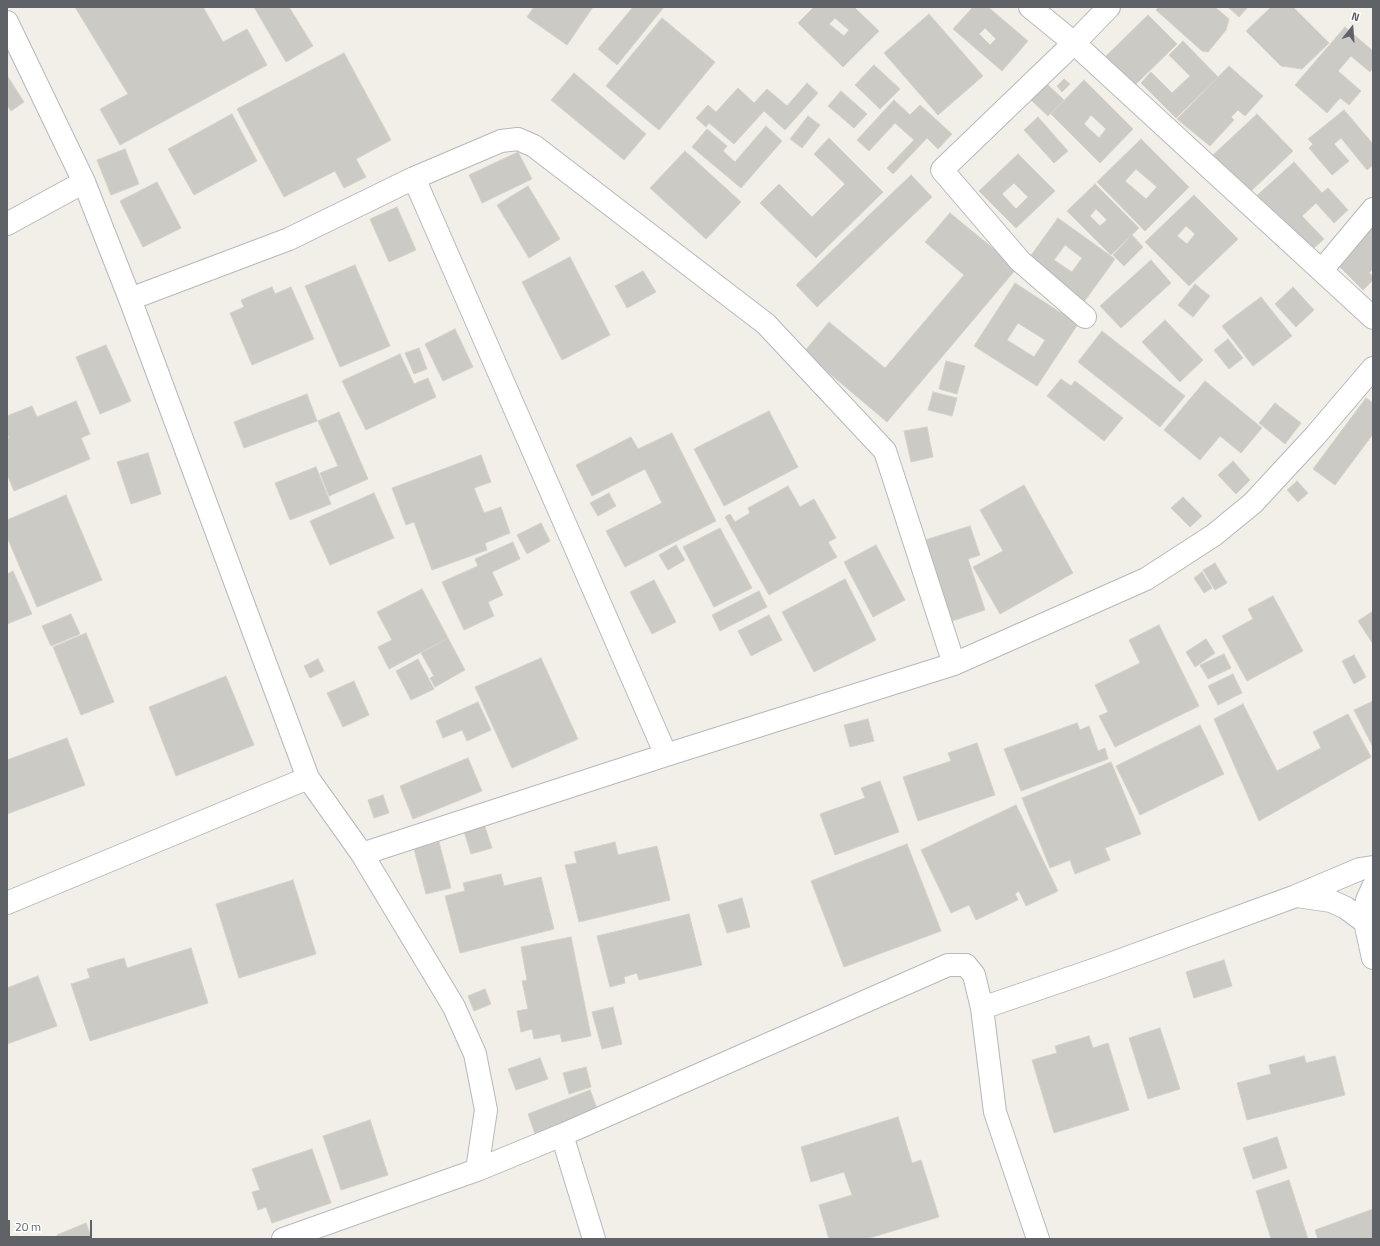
<!DOCTYPE html>
<style>
body{margin:0}
#map{position:relative;width:1380px;height:1246px;overflow:hidden;background:#f1efe8;font-family:"Titillium Web",sans-serif}
canvas{display:block}
.frame{position:absolute;inset:0;border:8px solid #5f6368;pointer-events:none}
.north{position:absolute;left:1332px;top:8px;width:40px;height:40px;-webkit-text-stroke:3px #fff;paint-order:stroke;rotate:17deg;font-size:11px;font-weight:700;line-height:16px;text-align:center;color:#5f6368}
.north::after{content:'';display:block;margin:auto;width:14px;height:18px;background:#5f6368;clip-path:polygon(50% 0,100% 100%,50% 72%,0 100%)}
.scale{position:absolute;left:8px;top:1220px;width:84px;height:18px;box-sizing:border-box;border:2px solid #5f6368;border-top:0;padding-left:5px;font-size:12px;line-height:14px;white-space:nowrap;color:#5f6368;-webkit-text-stroke:3px #fff;paint-order:stroke}
</style>
<div id="map">
<canvas width="1380" height="1246"></canvas>
<div class="frame"></div>
<div class="north">N</div>
<div class="scale">20 m</div>
</div>
<script>
const ctx = document.querySelector('canvas').getContext('2d');
ctx.lineJoin = 'round';
function fillPath(path, color) { ctx.fillStyle = color; ctx.fill(path, 'evenodd'); }
const shape = rows => new Path2D(rows.map(r => 'M' + r).join(''));
function trace(path, color, width, dash) { ctx.strokeStyle = color; ctx.lineWidth = width; ctx.lineCap = dash ? 'butt' : 'round'; ctx.setLineDash(dash || []); ctx.stroke(path); }
const building = shape([
 [75,7,203,7,223,42,247,29,267,65,120,145,100,109,128,94,75,7],
 [254,7,289,7,313,46,286,62,254,7],
 [534,7,593,7,567,45,527,17,534,7],
 [633,7,664,7,617,65,598,49,633,7],
 [814,7,854,7,879,31,843,67,798,23,814,7],
 [835,18,849,30,844,36,829,24,835,18],
 [973,7,988,7,1028,41,1002,71,953,29,973,7],
 [985,28,996,39,990,45,979,34,985,28],
 [1159,7,1215,7,1229,19,1226,30,1208,52,1202,51,1156,10,1159,7],
 [1228,7,1248,7,1239,17,1228,7],
 [1271,7,1293,7,1329,43,1302,69,1281,66,1246,31,1271,7],
 [929,14,983,76,938,115,884,53,929,14],
 [1148,15,1177,44,1131,89,1102,60,1148,15],
 [662,18,715,62,659,130,606,86,662,18],
 [1345,27,1373,51,1373,68,1370,72,1351,56,1338,71,1361,91,1349,105,1340,98,1327,113,1295,85,1345,27],
 [1183,41,1218,77,1176,118,1141,83,1151,72,1172,93,1190,76,1169,55,1183,41],
 [344,53,391,140,356,159,366,177,344,188,335,171,284,197,237,109,344,53],
 [874,65,900,89,880,109,855,85,874,65],
 [1229,66,1263,96,1245,116,1238,110,1231,117,1234,120,1210,146,1177,119,1229,66],
 [574,73,646,134,624,160,551,100,574,73],
 [8,77,24,102,11,111,7,105,8,77],
 [1064,79,1070,84,1062,92,1057,86,1064,79],
 [1084,80,1133,129,1100,163,1051,114,1084,80],
 [1091,115,1106,129,1099,138,1084,124,1091,115],
 [807,83,818,93,785,130,764,111,734,144,709,123,706,127,696,118,708,105,716,112,738,88,754,103,767,89,787,106,807,83],
 [1047,84,1064,100,1048,116,1031,100,1047,84],
 [841,91,867,114,854,128,828,106,841,91],
 [894,100,910,115,920,105,952,134,938,149,927,138,893,174,887,168,914,140,895,123,869,151,857,140,894,100],
 [1344,110,1373,144,1373,165,1367,170,1341,138,1334,144,1349,161,1332,175,1309,148,1313,144,1308,139,1344,110],
 [232,114,257,161,194,195,168,149,232,114],
 [1257,114,1293,151,1249,193,1213,155,1257,114],
 [808,116,820,125,802,148,790,139,808,116],
 [1038,117,1068,151,1054,163,1024,130,1038,117],
 [766,126,782,141,741,188,692,147,707,129,727,146,723,151,735,162,766,126],
 [829,138,883,192,816,258,760,203,779,184,812,217,845,184,814,154,829,138],
 [1141,139,1189,187,1145,231,1097,182,1141,139],
 [1136,169,1157,187,1146,199,1125,181,1136,169],
 [125,149,139,184,111,195,97,160,125,149],
 [685,151,741,202,706,239,650,188,685,151],
 [518,152,532,179,482,203,469,175,518,152],
 [1018,154,1055,191,1016,228,979,191,1018,154],
 [1014,183,1028,197,1016,209,1002,194,1014,183],
 [1294,162,1322,193,1328,188,1348,210,1334,223,1316,203,1302,216,1324,239,1304,257,1252,200,1294,162],
 [911,175,932,197,817,307,796,285,911,175],
 [157,182,181,228,143,247,120,201,157,182],
 [1095,184,1139,228,1111,255,1067,211,1095,184],
 [1096,209,1107,220,1100,226,1090,216,1096,209],
 [528,186,560,239,529,258,497,205,528,186],
 [1194,195,1238,239,1189,286,1145,242,1194,195],
 [1186,226,1195,234,1187,244,1177,236,1186,226],
 [397,207,416,250,389,262,370,219,397,207],
 [950,213,1017,268,887,422,804,352,829,322,885,368,964,275,925,242,950,213],
 [1058,218,1115,259,1084,302,1027,261,1058,218],
 [1065,245,1082,258,1072,272,1054,260,1065,245],
 [1373,228,1373,269,1369,273,1373,276,1373,280,1363,290,1336,263,1373,228],
 [1132,235,1143,247,1124,266,1113,255,1132,235],
 [570,257,610,335,562,360,522,282,570,257],
 [1151,260,1171,283,1121,328,1100,306,1151,260],
 [355,265,390,346,340,367,305,286,355,265],
 [643,271,656,292,627,308,615,286,643,271],
 [1015,283,1078,324,1037,386,974,346,1015,283],
 [1018,323,1045,340,1034,357,1007,340,1018,323],
 [1195,284,1210,296,1193,317,1178,305,1195,284],
 [272,287,275,294,291,287,314,339,252,365,230,313,244,307,241,300,272,287],
 [1293,287,1314,310,1296,327,1275,304,1293,287],
 [1261,297,1292,336,1253,366,1222,326,1261,297],
 [1165,320,1203,360,1180,382,1142,342,1165,320],
 [455,329,473,367,443,381,425,344,455,329],
 [1102,331,1185,396,1160,427,1078,362,1102,331],
 [1228,339,1243,358,1229,369,1214,350,1228,339],
 [106,345,131,401,100,414,76,357,106,345],
 [419,348,427,369,414,374,405,353,419,348],
 [400,354,414,384,428,378,436,397,366,430,342,381,400,354],
 [946,361,965,366,957,394,939,389,946,361],
 [1061,379,1071,386,1075,381,1123,418,1104,441,1047,396,1061,379],
 [1205,381,1262,428,1241,453,1220,436,1200,460,1164,430,1205,381],
 [933,392,957,398,952,416,928,410,933,392],
 [307,394,317,421,244,448,234,422,307,394],
 [1366,398,1373,403,1373,434,1335,485,1313,469,1366,398],
 [76,401,90,434,81,438,90,459,14,491,7,474,7,439,9,438,7,433,7,416,32,406,37,417,76,401],
 [1275,403,1301,423,1285,444,1259,423,1275,403],
 [769,411,798,467,724,506,694,449,769,411],
 [339,412,368,479,329,496,320,473,338,466,318,421,339,412],
 [927,427,933,457,911,462,904,431,927,427],
 [672,433,716,521,625,567,606,531,662,503,645,469,592,496,576,465,631,437,638,449,672,433],
 [148,453,161,494,131,504,117,462,148,453],
 [481,455,491,482,474,488,484,513,501,507,510,533,485,543,487,550,432,570,414,522,406,525,392,488,481,455],
 [1233,461,1250,480,1236,494,1218,475,1233,461],
 [316,467,331,504,290,520,275,483,316,467],
 [1297,481,1308,493,1298,502,1287,490,1297,481],
 [1024,485,1073,573,1000,614,973,567,1003,551,980,510,1024,485],
 [788,486,800,507,814,499,836,538,828,542,837,557,769,595,725,517,730,514,735,522,750,513,748,508,788,486],
 [374,493,394,538,330,565,310,521,374,493],
 [609,493,616,506,598,516,590,503,609,493],
 [66,495,102,580,37,607,7,537,7,520,66,495],
 [1183,497,1202,516,1190,527,1171,508,1183,497],
 [541,523,550,541,527,554,517,535,541,523],
 [970,526,980,555,968,559,985,610,952,621,925,540,970,526],
 [720,528,752,588,714,607,683,547,720,528],
 [513,542,520,559,492,572,503,595,488,602,494,616,464,630,442,582,478,566,475,559,513,542],
 [676,545,685,560,668,570,659,555,676,545],
 [876,545,905,600,873,617,844,562,876,545],
 [1215,563,1227,583,1215,590,1203,570,1215,563],
 [13,571,32,614,7,624,7,574,13,571],
 [1202,572,1212,588,1204,593,1194,578,1202,572],
 [845,579,876,640,814,672,782,612,845,579],
 [654,580,676,622,652,634,630,592,654,580],
 [422,589,448,638,389,669,378,647,392,640,377,612,422,589],
 [759,591,767,607,720,631,712,615,759,591],
 [1273,596,1303,651,1247,681,1222,636,1253,619,1248,609,1273,596],
 [1373,611,1373,644,1358,621,1373,611],
 [71,614,80,634,51,646,42,626,71,614],
 [769,615,782,640,751,656,738,631,769,615],
 [1159,625,1199,706,1115,747,1099,716,1108,712,1095,685,1140,663,1129,640,1159,625],
 [86,633,114,702,81,715,53,647,86,633],
 [448,638,465,670,435,687,430,678,434,676,421,653,448,638],
 [1206,639,1215,653,1195,667,1186,652,1206,639],
 [1224,654,1231,668,1208,679,1200,665,1224,654],
 [1354,655,1366,677,1354,684,1342,661,1354,655],
 [541,658,578,739,512,768,475,687,541,658],
 [318,659,324,671,310,678,304,666,318,659],
 [418,659,434,689,411,700,396,671,418,659],
 [1233,674,1242,693,1218,705,1208,686,1233,674],
 [226,676,254,745,176,776,149,707,226,676],
 [354,681,369,715,343,727,327,693,354,681],
 [1373,701,1373,747,1354,710,1373,701],
 [478,702,491,730,467,741,462,730,443,738,436,721,478,702],
 [1243,704,1277,771,1321,748,1313,732,1348,714,1371,757,1259,821,1214,719,1243,704],
 [868,719,874,741,850,747,844,725,868,719],
 [1077,723,1080,730,1089,726,1098,751,1105,748,1108,759,1021,791,1004,749,1077,723],
 [1200,725,1224,774,1140,815,1116,766,1200,725],
 [67,738,85,785,7,814,7,760,67,738],
 [977,743,995,795,918,821,903,777,951,761,948,753,977,743],
 [468,758,482,791,413,819,400,786,468,758],
 [1111,762,1141,834,1105,848,1110,860,1075,874,1070,860,1050,868,1022,798,1111,762],
 [880,781,899,832,835,855,820,814,865,798,861,788,880,781],
 [383,795,389,813,374,818,368,800,383,795],
 [1016,805,1058,891,1026,906,1019,891,1015,894,1018,900,976,920,969,905,951,913,921,850,1016,805],
 [483,821,492,848,471,854,463,828,483,821],
 [439,842,451,888,426,894,414,849,439,842],
 [615,842,618,855,657,846,670,900,579,922,565,865,577,863,574,852,615,842],
 [907,844,941,931,844,967,811,881,907,844],
 [501,874,504,886,541,877,554,929,460,953,445,896,465,891,463,883,501,874],
 [293,880,316,954,239,978,216,904,293,880],
 [742,898,750,927,727,933,718,905,742,898],
 [689,914,702,965,639,980,637,973,624,977,625,983,610,987,597,936,689,914],
 [571,937,591,1036,562,1042,560,1034,534,1039,532,1029,521,1032,517,1011,528,1009,522,981,527,980,521,947,571,937],
 [191,948,208,1003,90,1041,71,984,90,978,87,969,124,958,127,968,191,948],
 [1224,960,1232,986,1194,998,1186,972,1224,960],
 [38,976,57,1026,7,1044,7,988,38,976],
 [485,989,491,1004,474,1011,468,996,485,989],
 [613,1007,622,1044,602,1049,592,1012,613,1007],
 [1160,1028,1180,1089,1148,1099,1129,1038,1160,1028],
 [1089,1036,1093,1048,1108,1043,1129,1110,1054,1133,1032,1060,1057,1053,1055,1046,1089,1036],
 [1304,1056,1306,1063,1335,1056,1345,1095,1247,1120,1237,1083,1271,1074,1269,1065,1304,1056],
 [540,1058,548,1079,516,1090,508,1069,540,1058],
 [586,1067,591,1087,569,1094,563,1073,586,1067],
 [590,1090,598,1111,535,1134,528,1114,590,1090],
 [898,1117,912,1163,921,1160,939,1217,866,1239,829,1239,819,1205,852,1195,844,1172,811,1182,801,1147,898,1117],
 [370,1120,388,1175,341,1190,323,1136,370,1120],
 [1277,1137,1287,1168,1253,1179,1243,1148,1277,1137],
 [312,1149,331,1203,272,1223,266,1207,258,1210,252,1192,260,1190,252,1169,312,1149],
 [1289,1180,1308,1239,1271,1239,1256,1191,1289,1180],
 [1373,1209,1373,1239,1318,1239,1315,1230,1373,1209],
 [86,1223,92,1239,58,1239,57,1235,86,1223]
]);
fillPath(building, '#cccac5');
trace(building, '#d6d1c6', 1);
const street = shape([
 [7,22,84,182,130,299,308,778,362,854,454,1007,475,1054,486,1110,477,1170],
 [414,178,666,755],
 [7,224,84,182],
 [1322,270,1373,209],
 [130,299,289,239,414,178,501,141,518,139,534,146,766,324,885,451,954,664],
 [1085,317,1020,261,942,170,1074,43,1109,7],
 [362,854,666,755,954,664,1146,579,1214,535,1253,503,1315,436,1373,368],
 [1373,887,1367,900,1365,922,1373,958],
 [1297,896,1331,901,1346,908,1365,922],
 [7,903,308,778],
 [982,1008,1099,968,1296,896,1360,869,1373,867],
 [562,1135,594,1239],
 [283,1239,477,1170,562,1135,948,965,966,965,974,975,982,1008,995,1112,1038,1239]
]);
const secondary = shape([
 [1030,7,1074,43,1373,318]
]);
trace(street, '#b5b8bc', 24);
trace(secondary, '#b6babf', 24);
trace(street, '#fff', 22);
trace(secondary, '#fff', 22);
</script>
